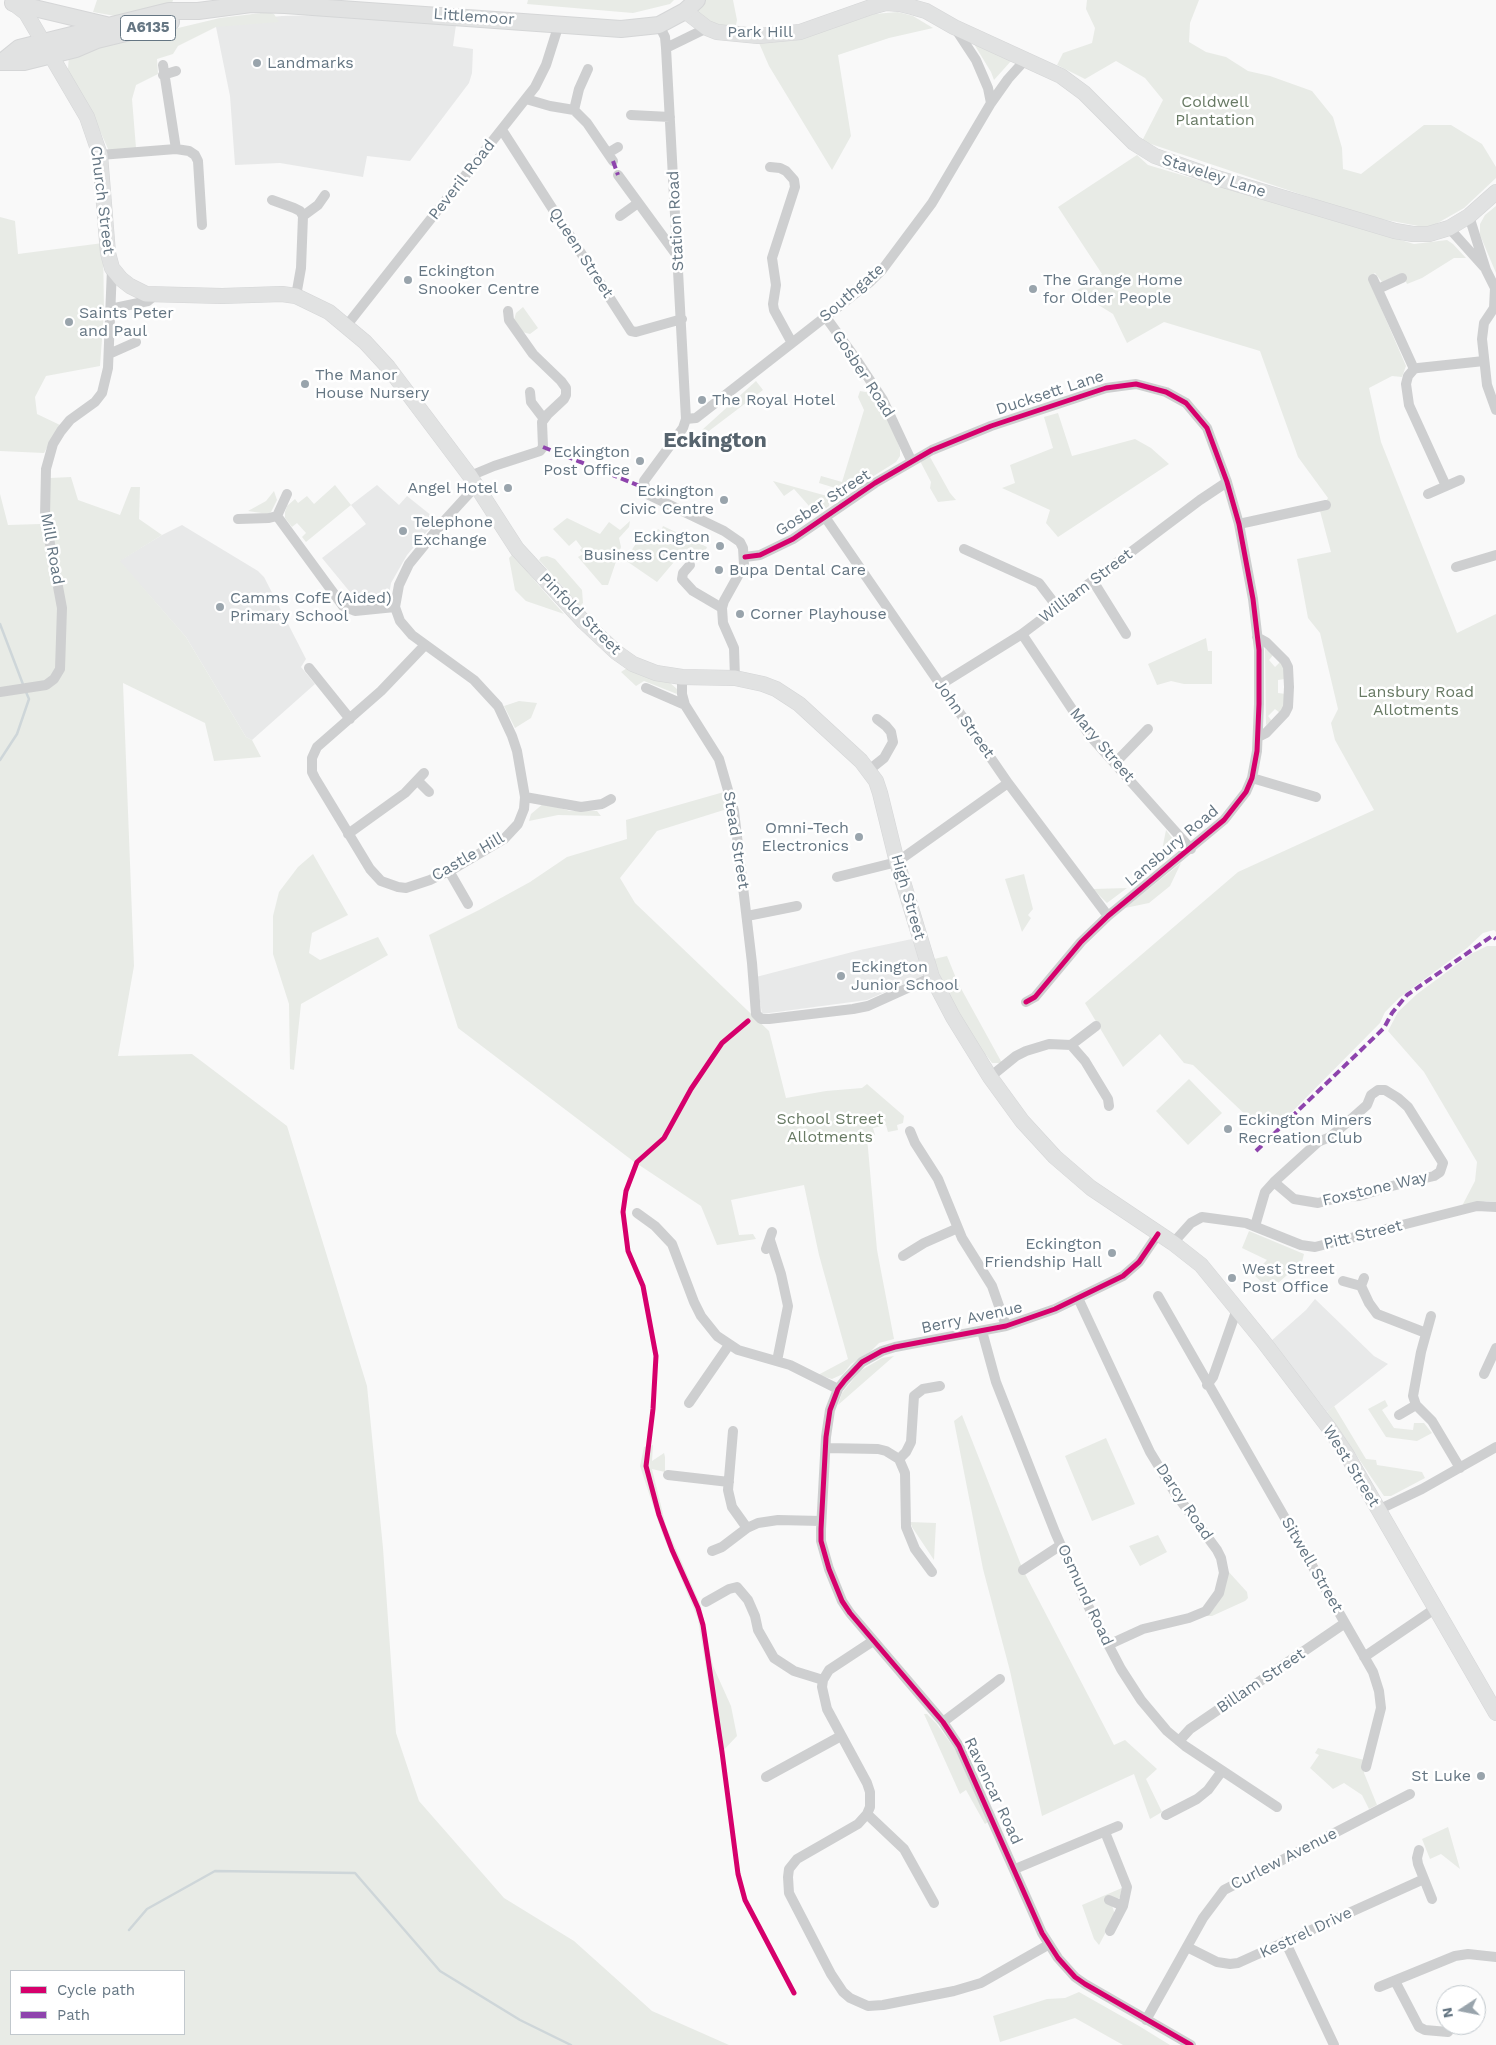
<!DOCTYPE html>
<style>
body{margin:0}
#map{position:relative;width:1496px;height:2045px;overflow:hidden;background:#f9f9f9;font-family:"Work Sans",sans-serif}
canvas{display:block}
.legend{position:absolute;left:10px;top:1970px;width:175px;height:65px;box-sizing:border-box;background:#fff;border:1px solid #c1c8cd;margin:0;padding:6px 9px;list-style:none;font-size:15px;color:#657683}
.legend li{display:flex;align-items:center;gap:10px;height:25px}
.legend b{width:25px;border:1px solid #c1c8cd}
.north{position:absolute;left:1436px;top:1985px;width:50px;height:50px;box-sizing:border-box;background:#fff;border:1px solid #c1c8cd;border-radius:50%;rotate:259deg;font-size:14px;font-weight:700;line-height:20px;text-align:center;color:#657683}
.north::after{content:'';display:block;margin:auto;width:18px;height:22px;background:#99a4ac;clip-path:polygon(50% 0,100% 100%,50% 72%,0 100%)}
</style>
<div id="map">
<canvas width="1496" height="2045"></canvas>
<ul class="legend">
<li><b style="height:6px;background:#d6006c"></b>Cycle path</li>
<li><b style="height:6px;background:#8e44ad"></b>Path</li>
</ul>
<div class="north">N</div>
</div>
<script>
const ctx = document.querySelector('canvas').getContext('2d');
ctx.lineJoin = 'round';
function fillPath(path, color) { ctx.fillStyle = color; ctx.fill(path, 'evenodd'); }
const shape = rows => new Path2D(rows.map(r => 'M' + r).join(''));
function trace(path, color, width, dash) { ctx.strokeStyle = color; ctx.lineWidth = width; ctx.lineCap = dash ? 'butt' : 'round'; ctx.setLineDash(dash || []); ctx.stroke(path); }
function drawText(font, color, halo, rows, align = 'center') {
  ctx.font = font + ' "Work Sans",sans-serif'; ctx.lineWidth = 5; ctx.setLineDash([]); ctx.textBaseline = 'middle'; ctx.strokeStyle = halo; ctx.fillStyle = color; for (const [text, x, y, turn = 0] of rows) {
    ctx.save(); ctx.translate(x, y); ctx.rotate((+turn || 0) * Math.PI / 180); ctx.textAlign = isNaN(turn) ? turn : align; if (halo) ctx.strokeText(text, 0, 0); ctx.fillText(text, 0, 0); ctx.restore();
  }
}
fillPath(shape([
 [321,15,456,25,453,46,473,49,472,73,469,83,410,161,367,156,363,177,280,163,235,165,230,96,215,22,282,16],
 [377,485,399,505,407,496,437,520,407,555,391,583,388,601,359,603,322,558,366,524,351,505],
 [182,525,258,571,264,577,306,659,301,667,315,684,252,740,246,737,186,637,119,561,162,535],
 [912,939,924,975,867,1000,762,1014,756,977,860,950],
 [1315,1299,1374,1356,1388,1364,1327,1412,1271,1341,1306,1310]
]), '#e8e9e9');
fillPath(shape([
 [97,0,173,0,172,3,115,16,93,12],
 [528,0,674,0,670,4,633,13,527,4],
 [705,0,733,0,737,20,735,30,716,25,696,12],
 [1087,0,1199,0,1190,23,1189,42,1206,52,1226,57,1248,71,1270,76,1312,91,1333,117,1342,148,1343,169,1361,174,1424,125,1451,125,1482,144,1496,167,1496,178,1464,208,1429,228,1365,216,1142,141,1163,100,1145,78,1116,61,1085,79,1057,65,1063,53,1092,43,1095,28,1086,9],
 [269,12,274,14,279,22,216,27,178,46,173,54,157,59,158,74,136,85,132,99,136,148,109,151,88,104,71,80,68,69,69,54,220,18],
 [898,12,913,16,933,28,889,38,838,55,851,136,832,170,769,66,759,43,800,39,874,14],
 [974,44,1011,61,994,80,991,72],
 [1137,155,1148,165,1414,244,1447,240,1453,244,1466,258,1454,258,1422,278,1407,284,1402,273,1382,282,1375,273,1368,278,1406,366,1402,377,1392,376,1369,388,1381,442,1457,633,1496,614,1496,932,1494,930,1483,933,1467,948,1399,998,1385,1012,1380,1023,1279,1125,1252,1121,1193,1065,1184,1063,1160,1034,1123,1067,1085,1003,1238,872,1374,810,1335,740,1331,723,1338,709,1320,633,1308,618,1297,559,1331,552,1320,511,1328,498,1298,457,1260,351,1164,322,1127,343,1113,314,1076,291,1102,274,1058,207],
 [1496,206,1496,273,1480,235,1480,224,1485,215],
 [0,217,15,221,18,254,103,243,104,312,100,366,46,376,35,397,37,414,60,425,44,453,0,451],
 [523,307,538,328,530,334,522,332,514,320,516,313],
 [756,381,763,390,705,434,702,430],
 [860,391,871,393,883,411,896,438,900,449,900,456,896,462,848,492,819,483,821,476,842,482,864,410,858,397],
 [1058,413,1072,456,1135,439,1151,448,1169,464,1058,537,1046,523,1050,510,1002,488,1015,483,1010,465,1053,448,1044,417],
 [930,457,950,493,956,500,938,502,930,488,931,482,920,461],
 [71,477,78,500,120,515,131,487,140,487,139,519,162,535,120,561,186,637,246,737,252,740,261,757,214,761,205,723,123,683,134,966,118,1056,192,1054,287,1126,367,1386,383,1548,396,1733,419,1801,504,1898,574,1941,652,2011,729,2045,0,2045,0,494,8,525,40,524,50,478],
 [11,1971,184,1971,184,2034,11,2034],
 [773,481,827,496,830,499,829,506,817,515,794,489,784,496],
 [335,485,351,505,306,542,302,537,306,533,297,523,292,527,285,518,285,512,287,506,295,499,298,503,307,496,314,504],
 [274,491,277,500,271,512,268,514,248,511,266,501],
 [567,518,600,534,609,522,620,530,630,521,629,527,619,538,621,547,608,585,602,585,578,557,583,554,580,550,582,548,576,540,569,546,553,529],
 [663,526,707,547,705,552,685,549,657,582,625,560,641,536,644,538,647,534,653,537,658,529,661,531],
 [513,554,535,581,564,614,526,601,515,590,509,558],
 [547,556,555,559,582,590,583,603,580,606,539,560,541,557],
 [1206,638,1208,651,1212,651,1212,684,1184,684,1171,681,1157,685,1148,664],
 [1265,649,1274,654,1269,660,1275,667,1280,662,1285,667,1285,679,1278,680,1278,693,1286,694,1285,704,1280,713,1275,709,1268,716,1272,721,1266,725],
 [627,668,669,682,677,689,677,694,644,681,636,686,621,672],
 [519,701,537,703,531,718,515,728,504,706],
 [724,792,727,809,657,831,620,878,635,903,769,1031,786,1098,826,1091,862,1088,867,1084,904,1116,903,1123,897,1125,898,1130,888,1132,886,1125,873,1128,875,1135,867,1137,877,1250,894,1339,879,1343,871,1351,851,1364,843,1374,832,1379,818,1375,848,1359,819,1255,804,1185,731,1200,739,1235,753,1234,756,1239,717,1245,701,1206,633,1161,458,1028,429,935,479,910,530,882,567,857,627,839,626,820],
 [544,803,570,811,597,811,601,816,558,815,529,821,531,814],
 [1166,830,1176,843,1177,851,1159,865],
 [313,854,348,915,312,933,309,953,320,960,378,937,388,955,301,1004,294,1070,290,1069,289,1004,273,954,273,916,279,892,298,867],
 [1181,863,1170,886,1149,903,1125,908],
 [1024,874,1033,909,1028,915,1031,918,1022,932,1005,879],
 [1127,888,1107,903,1093,889],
 [1487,946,1496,946,1496,1202,1486,1201,1462,1206,1475,1181,1477,1162,1424,1072,1388,1031,1398,1012,1417,994,1471,954],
 [947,956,958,983,1002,1063,992,1063,986,1055,983,1056,944,987,934,959],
 [1189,1079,1222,1113,1188,1145,1156,1111],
 [1249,1231,1304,1254,1302,1262,1270,1290,1253,1274,1267,1260,1242,1248],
 [894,1356,838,1405,842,1393,860,1371,882,1358],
 [1385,1400,1388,1406,1382,1410,1394,1428,1413,1430,1414,1423,1424,1423,1432,1433,1417,1441,1386,1437,1368,1409],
 [1334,1406,1366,1459,1376,1460,1377,1465,1422,1472,1425,1478,1391,1496,1384,1496,1327,1412],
 [962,1415,1023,1570,1114,1745,1125,1740,1157,1769,1146,1779,1162,1812,1150,1819,1134,1774,1042,1816,1010,1671,983,1569,954,1421],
 [1106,1438,1135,1504,1092,1521,1065,1456],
 [653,1445,652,1461,664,1453,665,1457,665,1472,652,1469,666,1526,701,1606,713,1666,731,1706,737,1736,720,1754,698,1619,662,1533,640,1466,644,1447],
 [910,1522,936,1523,934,1560,912,1527],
 [1158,1535,1167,1552,1140,1566,1129,1546],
 [1227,1570,1247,1592,1248,1598,1245,1601,1212,1616,1206,1616,1215,1607,1221,1597],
 [924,1714,927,1714,936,1723,955,1749,988,1822,985,1824,966,1790,960,1794],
 [1318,1748,1368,1761,1364,1773,1377,1805,1369,1809,1362,1795,1344,1783,1333,1789,1310,1768,1319,1755,1315,1753],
 [1448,1827,1460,1869,1441,1854,1430,1859,1422,1839],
 [1122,1888,1120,1897,1112,1905,1115,1915,1099,1945,1094,1939,1082,1905],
 [1079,1992,1139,2026,1170,2045,1123,2045,1075,2018,1000,2042,993,2016,1047,1999,1065,1998]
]), '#e8ebe6');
trace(shape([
 [0,624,24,687],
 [0,760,17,734,29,699,26,692],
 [129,1930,147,1909,215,1871,355,1873,440,1971,520,2020,571,2045]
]), '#ced6d9', 2.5);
const secondary = shape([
 [13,3,26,13,87,117,100,155,108,253,112,268,121,279,130,286,146,294,222,296,282,294,296,296,329,312,365,342,388,367,470,476,517,549,584,622,616,652,633,664,656,673,682,677,735,678,763,684,776,689,799,704,861,761,876,781,880,793,897,862,932,977,953,1017,990,1077,1022,1121,1055,1157,1091,1188,1173,1243,1201,1265,1263,1341,1329,1428,1347,1455,1496,1713],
 [685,11,707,28,717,32,758,36,800,32,871,7,886,3,900,4,912,7,926,11,954,27,1061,76,1084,93,1134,143,1155,156,1217,178,1395,231,1413,234,1429,234,1449,228,1469,216,1496,192]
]);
const primary = shape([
 [13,3,106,25],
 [3,61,19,48,169,11,198,11,251,4,285,5,621,29,659,25,685,11,697,0],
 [0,62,24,62,76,49,97,40,171,22]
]);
trace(secondary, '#d5d6d7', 16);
trace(primary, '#d5d6d7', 18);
trace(shape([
 [659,25,665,37,666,48,686,419,683,428,644,481,645,488,649,495,724,531,740,542,743,548,744,565,724,601,722,608,723,623,734,648,735,678],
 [955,28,976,60,988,88,991,103],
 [666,48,707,28],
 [163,65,176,149],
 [163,75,176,71],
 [526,99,550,106,574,110,587,123,613,161],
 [574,110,579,89,588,69],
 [631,115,670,117],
 [502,130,631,331,636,332,682,319],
 [608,153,618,147],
 [100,155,176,149,189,151,195,155,198,161,202,225],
 [770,167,780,168,786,171,794,180,795,187,772,258,776,285,773,304,774,310,792,343],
 [618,175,678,257],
 [272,200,294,208,300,211,303,216,301,268,296,296],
 [303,216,318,205,325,195],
 [620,216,638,203],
 [1469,216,1486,270,1495,288,1494,308,1484,323,1482,339,1487,385,1496,410],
 [1449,228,1484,267],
 [1373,279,1414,369],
 [1378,289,1402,278],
 [110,309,148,301,155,295],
 [825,316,856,359,883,400,911,460],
 [347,325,535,87,546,65,559,24],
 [109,354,136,342],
 [530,392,531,402,544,419],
 [686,419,696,418,870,282,882,270,932,203,991,103,1008,79,1026,59],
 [470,476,494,466,540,451,543,447,542,422,548,414,564,399,566,395,566,388,561,381,533,354,509,320,508,311],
 [1446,486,1409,405,1406,384,1408,376,1414,369,1418,368,1484,361],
 [1428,494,1460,480],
 [277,516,343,606,355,611,395,607],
 [825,517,1008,783,1108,916],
 [238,519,269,518,277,516,287,494],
 [1239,524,1326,505],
 [964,549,1039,583,1058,608],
 [745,557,760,555,793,539,875,483,932,450,991,426,1106,388,1136,384,1166,392,1186,403,1207,428,1227,482,1239,524,1253,599,1259,650,1259,704,1257,751,1252,778,1246,792,1224,820,1108,916,1081,942,1035,997,1026,1002],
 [690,565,683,573,682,579,693,591,722,608],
 [1456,567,1496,555],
 [1093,581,1126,634],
 [1022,634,1090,736,1191,849],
 [1257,637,1266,642,1285,661,1288,667,1289,687,1288,707,1285,713,1266,733,1258,737],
 [425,645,381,691,317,747,312,758,312,772,315,778,370,869,381,881,398,887,406,888,430,880,455,868,504,839,518,824,524,809,525,797,517,751,512,736,498,706,474,680,412,635,400,621,395,607,399,585,409,564,444,521,476,486],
 [309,668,350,719],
 [682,677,682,694,685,705,719,759,734,811,752,963,756,1014,761,1019,769,1019,853,1009,868,1006,932,977],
 [940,685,1022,634,1200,500,1227,482],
 [646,688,685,705],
 [0,692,46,685,54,679,60,669,62,608,45,517,46,469,53,444,61,431,70,420,95,402,102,393,108,368,112,268],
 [1115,763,1148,729],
 [869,770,884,758,893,742,891,732,886,726,877,719],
 [1252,778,1316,797],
 [418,781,429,792],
 [525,797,581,807,602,804,611,799],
 [348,834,405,793,424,773],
 [449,871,468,904],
 [837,877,897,862,1008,783],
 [747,916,797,906],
 [1071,1045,1096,1026],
 [990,1077,1016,1056,1026,1051,1049,1044,1071,1045,1085,1061,1108,1099,1109,1106],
 [910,1131,915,1143,938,1179,962,1238,992,1286,1006,1326],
 [637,1213,655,1226,672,1244,694,1302,701,1316,717,1336,738,1350,790,1365,838,1389],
 [1255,1226,1265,1192,1274,1182,1318,1142,1330,1137,1350,1120,1367,1105,1371,1095,1378,1090,1385,1090,1398,1098,1408,1107,1443,1163,1440,1172,1434,1176,1392,1186,1359,1196,1341,1197,1318,1203,1294,1199,1274,1182],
 [1158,1234,1139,1262,1123,1276,1055,1309,1006,1326,895,1347,882,1351,862,1362,845,1380,838,1389,830,1410,826,1437,821,1529,821,1541,829,1569,842,1601,850,1613,943,1722,959,1746,1042,1933,1058,1958,1075,1977,1085,1984,1191,2045],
 [770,1240,781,1274,788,1306,777,1361],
 [1173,1243,1191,1223,1202,1217,1246,1223,1301,1245,1315,1247,1477,1206,1496,1207],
 [766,1249,772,1232],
 [903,1256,924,1243,958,1228],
 [1364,1278,1361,1286,1369,1303,1377,1314,1426,1333],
 [1343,1281,1361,1286],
 [1158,1296,1373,1672,1379,1691,1381,1708,1366,1767],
 [1078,1298,1150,1452,1175,1493,1217,1550,1221,1558,1224,1573,1219,1593,1206,1611,1189,1618,1143,1629,1108,1645],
 [1431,1316,1421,1352,1413,1396,1416,1405,1432,1421,1460,1468],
 [982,1331,996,1382,1055,1532,1084,1598,1121,1669,1141,1700,1167,1731,1185,1746,1277,1807],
 [1484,1374,1496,1348],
 [1207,1385,1213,1377,1237,1309],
 [689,1403,729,1345],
 [1399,1415,1416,1405],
 [733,1431,728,1490,732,1507,747,1528],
 [826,1448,878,1449,886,1451,899,1459,905,1473,906,1527,915,1549,932,1572],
 [899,1459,906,1452,911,1442,914,1396,923,1389,940,1386],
 [668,1475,729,1482],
 [1378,1510,1422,1489,1496,1447],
 [712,1551,722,1547,747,1528,758,1523,778,1520,821,1521],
 [1023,1570,1061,1545],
 [706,1602,729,1589,737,1587,748,1600,755,1616,758,1630,774,1658,794,1671,823,1680],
 [873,1641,829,1670,823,1680,822,1687,827,1709,867,1783,870,1792,870,1807,867,1814,858,1824,797,1859,789,1869,788,1877,789,1893,831,1974,843,1992,850,1998,868,2006,883,2005,954,1991,981,1983,1048,1945],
 [1364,1657,1436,1608],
 [943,1722,1000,1679],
 [1179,1741,1190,1729,1345,1623],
 [766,1777,841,1736],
 [867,1814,904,1849,934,1903],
 [1166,1815,1197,1799,1208,1790,1222,1771],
 [1105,1832,1127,1887,1123,1906,1110,1931],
 [1419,1850,1417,1858,1418,1864,1432,1899],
 [1015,1869,1118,1826],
 [1109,1900,1123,1906],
 [1285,1941,1334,2045],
 [1187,1947,1217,1962,1230,1964,1238,1963,1424,1879],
 [1395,1981,1419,2027,1425,2030,1448,2032],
 [1379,1987,1455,1956,1468,1954,1496,1957],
 [1146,2020,1203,1918,1224,1890,1410,1794]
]), '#cecfd0', 10);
trace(secondary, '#e1e2e2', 15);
trace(primary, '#e1e2e2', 16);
trace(shape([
 [613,161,618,175],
 [543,447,645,488],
 [1256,1151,1384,1028,1392,1013,1407,995,1492,936,1496,939]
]), '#8e44ad', 4, [8, 4]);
trace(shape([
 [745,557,760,555,793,539,875,483,932,450,991,426,1106,388,1136,384,1166,392,1186,403,1207,428,1227,482,1239,524,1253,599,1259,650,1259,704,1257,751,1252,778,1246,792,1224,820,1108,916,1081,942,1035,997,1026,1002],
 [748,1021,722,1043,691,1089,664,1138,637,1162,626,1191,623,1212,628,1251,643,1286,656,1356,653,1409,646,1466,659,1515,672,1550,698,1608,703,1625,722,1752,738,1874,745,1900,794,1993],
 [1158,1234,1139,1262,1123,1276,1055,1309,1006,1326,895,1347,882,1351,862,1362,845,1380,838,1389,830,1410,826,1437,821,1529,821,1541,829,1569,842,1601,850,1613,943,1722,959,1746,1042,1933,1058,1958,1075,1977,1085,1984,1191,2045]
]), '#d6006c', 5);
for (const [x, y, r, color] of [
 [257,63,5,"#99a4ac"],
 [408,280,5,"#99a4ac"],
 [1033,289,5,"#99a4ac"],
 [69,322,5,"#99a4ac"],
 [305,384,5,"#99a4ac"],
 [702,400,5,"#99a4ac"],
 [640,461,5,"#99a4ac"],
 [508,488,5,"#99a4ac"],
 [724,500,5,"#99a4ac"],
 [403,531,5,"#99a4ac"],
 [720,546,5,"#99a4ac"],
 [719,570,5,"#99a4ac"],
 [220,607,5,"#99a4ac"],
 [740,614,5,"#99a4ac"],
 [859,837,5,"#99a4ac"],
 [841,976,5,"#99a4ac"],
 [1228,1129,5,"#99a4ac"],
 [1112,1253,5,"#99a4ac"],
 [1232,1278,5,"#99a4ac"],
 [1481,1776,5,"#99a4ac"]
]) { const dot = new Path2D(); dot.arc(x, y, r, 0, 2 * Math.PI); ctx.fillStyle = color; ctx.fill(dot); trace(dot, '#fff', 2); }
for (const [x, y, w] of [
 [148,28,55]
]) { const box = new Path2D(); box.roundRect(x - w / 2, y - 12.5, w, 25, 4); ctx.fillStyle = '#fff'; ctx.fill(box); trace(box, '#657683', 1); }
drawText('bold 15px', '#657683', null, [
 ["A6135",148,28]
]);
drawText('16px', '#657683', '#fff', [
 ["Littlemoor",474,17,4],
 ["Park Hill",760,32],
 ["Staveley Lane",1214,176,18],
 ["Peveril Road",462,180,-52],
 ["Church Street",102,200,83],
 ["Station Road",676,221,-93],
 ["Queen Street",581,253,57],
 ["Southgate",852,293,-41],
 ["Gosber Road",863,374,57],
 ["Ducksett Lane",1050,393,-18],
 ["Gosber Street",823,503,-33],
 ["Mill Road",52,549,80],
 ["William Street",1086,586,-37],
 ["Pinfold Street",580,614,45],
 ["John Street",964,719,55],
 ["Mary Street",1102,745,50],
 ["Stead Street",736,840,81],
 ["Lansbury Road",1172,846,-40],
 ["Castle Hill",468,857,-30],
 ["High Street",908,897,74],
 ["Foxstone Way",1375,1189,-13],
 ["Pitt Street",1363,1235,-14],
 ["Berry Avenue",972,1318,-12],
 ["West Street",1351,1466,58],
 ["Darcy Road",1184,1502,56],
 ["Sitwell Street",1312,1565,60],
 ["Osmund Road",1085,1595,65],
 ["Billam Street",1261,1681,-34],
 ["Ravencar Road",993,1791,65],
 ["Curlew Avenue",1284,1859,-27],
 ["Kestrel Drive",1306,1933,-25]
]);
drawText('16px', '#657683', '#fff', [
 ["Landmarks",267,63],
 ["Eckington",418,271],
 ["Snooker Centre",418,289],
 ["The Grange Home",1043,280],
 ["for Older People",1043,298],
 ["Saints Peter",79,313],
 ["and Paul",79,331],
 ["The Manor",315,375],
 ["House Nursery",315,393],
 ["The Royal Hotel",712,400],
 ["Eckington",630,452,"right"],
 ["Post Office",630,470,"right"],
 ["Angel Hotel",498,488,"right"],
 ["Eckington",714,491,"right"],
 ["Civic Centre",714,509,"right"],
 ["Telephone",413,522],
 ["Exchange",413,540],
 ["Eckington",710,537,"right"],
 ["Business Centre",710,555,"right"],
 ["Bupa Dental Care",729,570],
 ["Camms CofE (Aided)",230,598],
 ["Primary School",230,616],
 ["Corner Playhouse",750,614],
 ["Omni-Tech",849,828,"right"],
 ["Electronics",849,846,"right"],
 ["Eckington",851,967],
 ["Junior School",851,985],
 ["Eckington Miners",1238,1120],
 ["Recreation Club",1238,1138],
 ["Eckington",1102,1244,"right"],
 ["Friendship Hall",1102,1262,"right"],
 ["West Street",1242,1269],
 ["Post Office",1242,1287],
 ["St Luke",1471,1776,"right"]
], 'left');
drawText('16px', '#687a64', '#fff', [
 ["Coldwell",1215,102],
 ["Plantation",1215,120],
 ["Lansbury Road",1416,692],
 ["Allotments",1416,710],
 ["School Street",830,1119],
 ["Allotments",830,1137]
]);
drawText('bold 21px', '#57646e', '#fff', [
 ["Eckington",715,441]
]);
</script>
